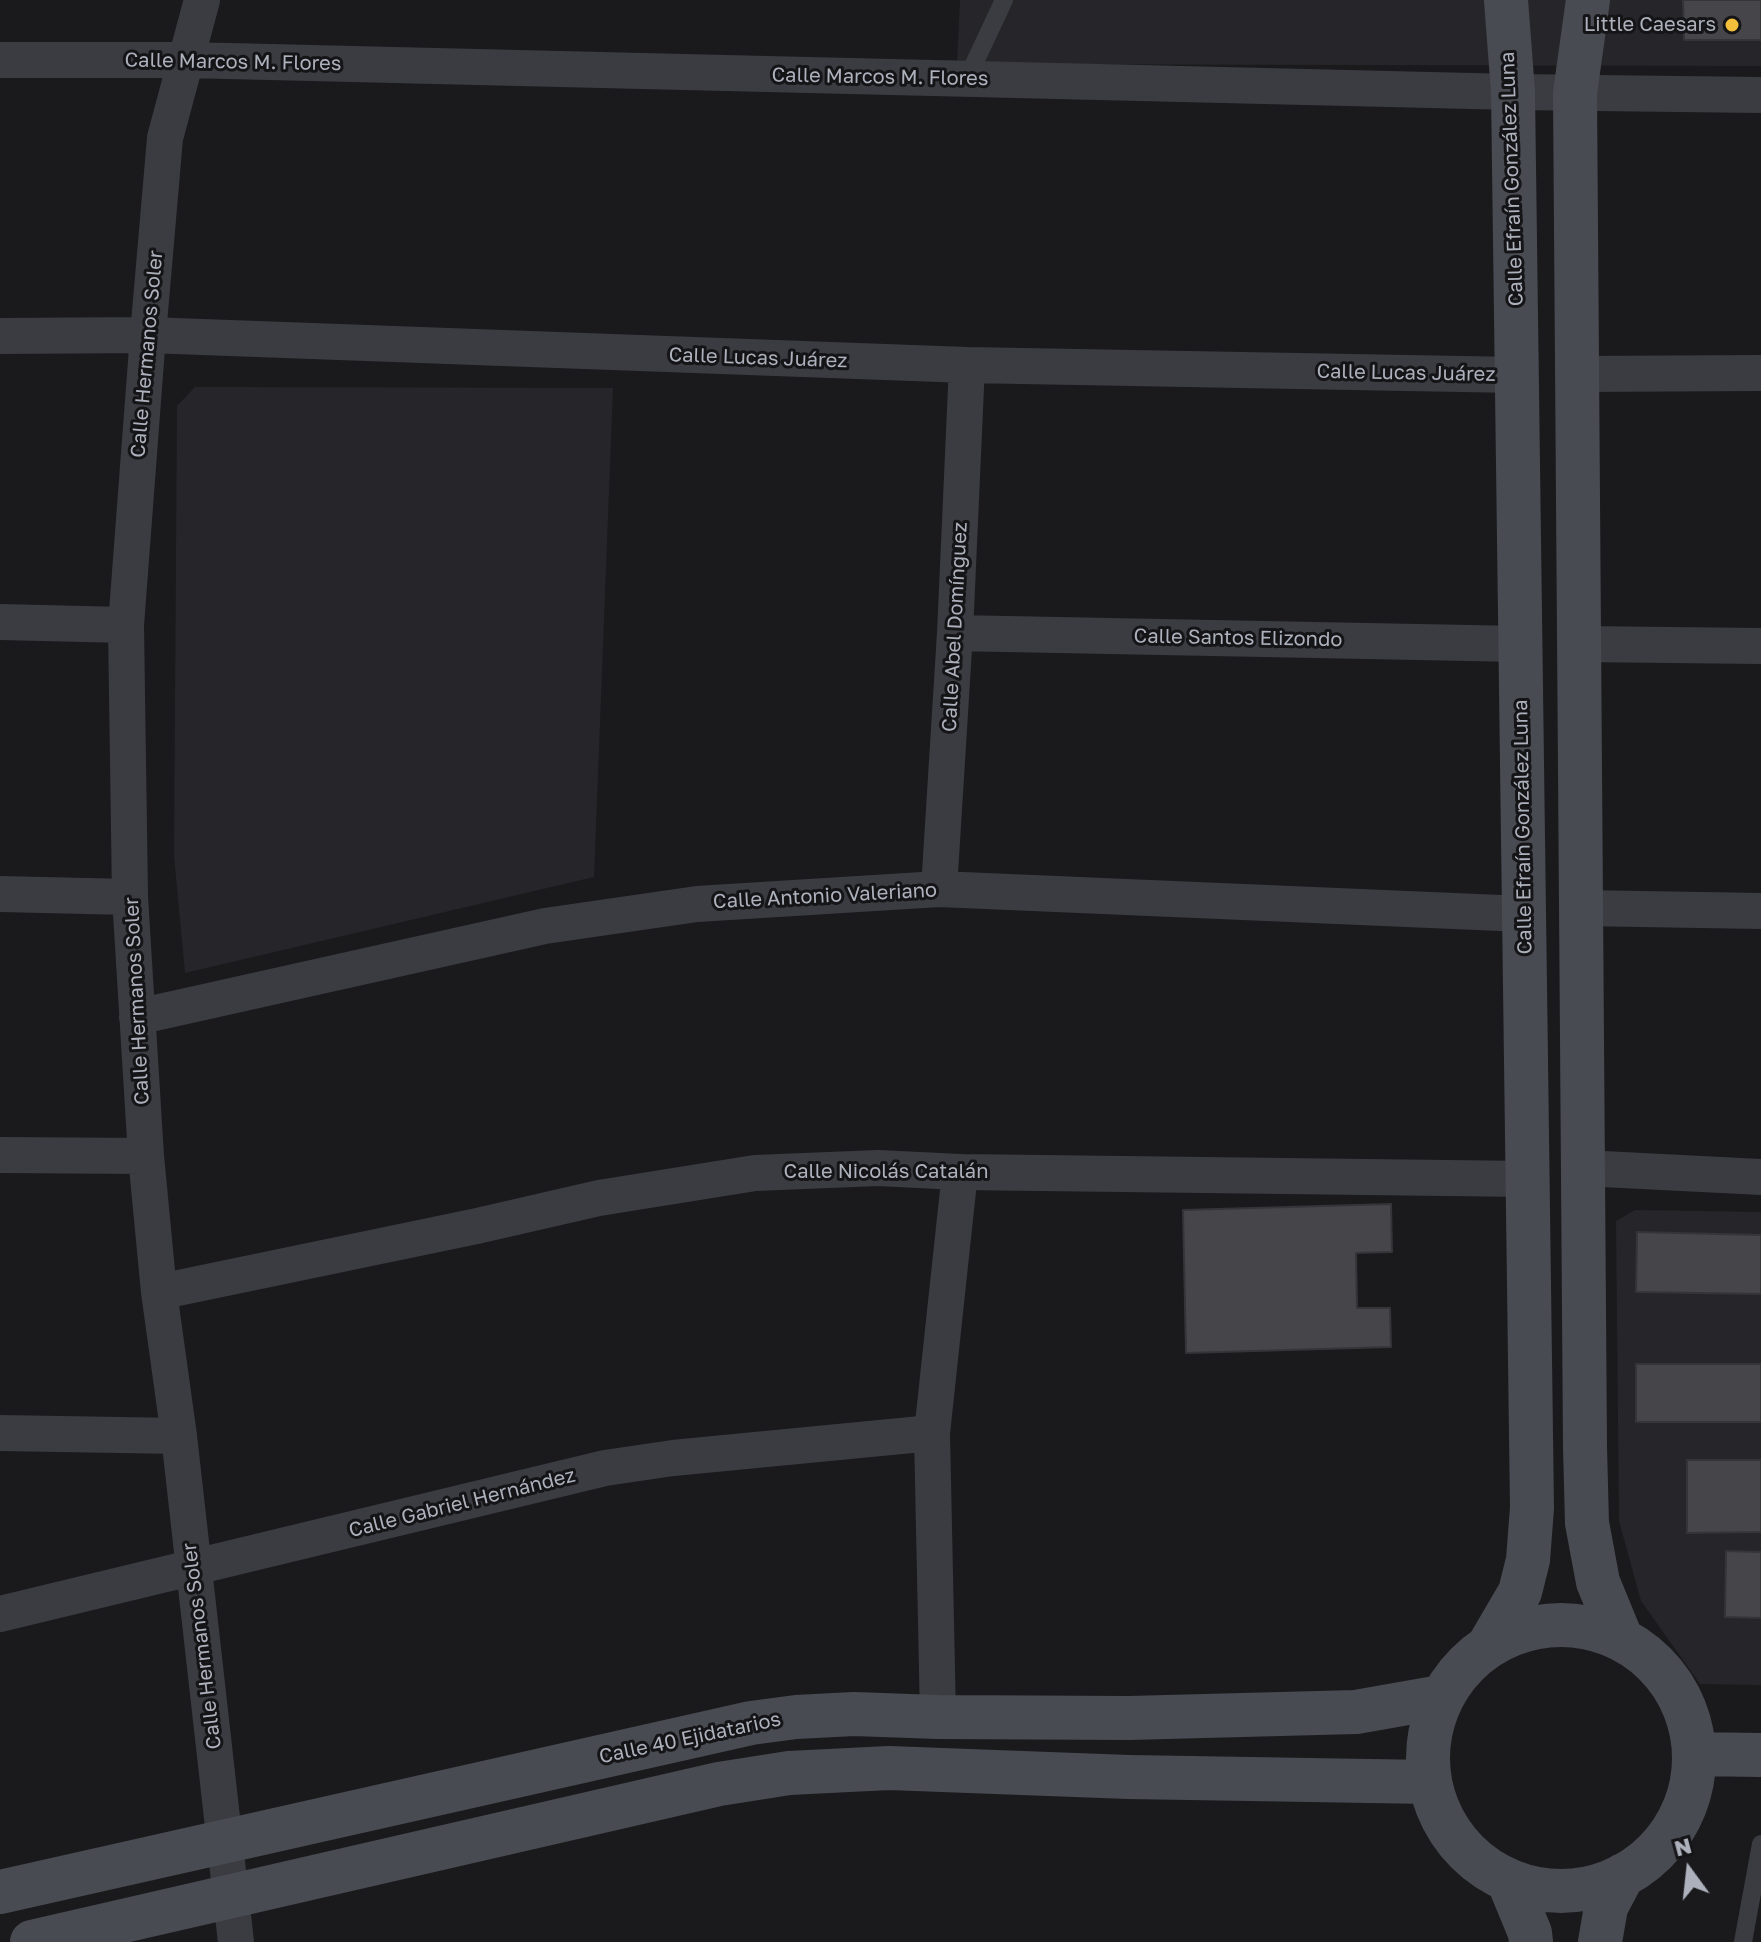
<!DOCTYPE html>
<meta charset="utf-8">
<style>
body{margin:0}
#map{position:relative;width:1761px;height:1942px;overflow:hidden;background:#1a1a1d;font-family:"Golos Text",sans-serif}
canvas{display:block}
.north{position:absolute;left:1649px;top:1830px;width:80px;height:80px;-webkit-text-stroke:6px #151518;paint-order:stroke;rotate:345deg;font-size:22px;font-weight:700;line-height:32px;text-align:center;color:#adb1bc}
.north::after{content:'';display:block;margin:auto;width:28px;height:36px;background:#adb1bc;clip-path:polygon(50% 0,100% 100%,50% 72%,0 100%)}
</style>
<div id="map">
<canvas width="1761" height="1942"></canvas>
<div class="north">N</div>
</div>
<script>
const ctx = document.querySelector('canvas').getContext('2d');
ctx.lineJoin = 'round';
function fillPath(path, color) { ctx.fillStyle = color; ctx.fill(path, 'evenodd'); }
const shape = rows => new Path2D(rows.map(r => 'M' + r).join(''));
function trace(path, color, width, dash) { ctx.strokeStyle = color; ctx.lineWidth = width; ctx.lineCap = dash ? 'butt' : 'round'; ctx.setLineDash(dash || []); ctx.stroke(path); }
function drawText(font, color, halo, rows, align = 'center') {
  ctx.font = font + ' "Golos Text",sans-serif'; ctx.lineWidth = 6; ctx.setLineDash([]); ctx.textBaseline = 'middle'; ctx.strokeStyle = halo; ctx.fillStyle = color; for (const [text, x, y, turn = 0] of rows) {
    ctx.save(); ctx.translate(x, y); ctx.rotate((+turn || 0) * Math.PI / 180); ctx.textAlign = isNaN(turn) ? turn : align; if (halo) ctx.strokeText(text, 0, 0); ctx.fillText(text, 0, 0); ctx.restore();
  }
}
fillPath(shape([
 [960,0,1761,0,1761,66,957,64],
 [195,387,613,388,594,877,185,973,174,856,177,406],
 [1635,1210,1761,1212,1761,1685,1700,1684,1641,1601,1619,1521,1616,1221]
]), '#26262a');
const building = shape([
 [1683,0,1761,0,1761,40,1684,40,1683,0],
 [1391,1204,1392,1252,1356,1253,1357,1308,1390,1308,1391,1347,1186,1353,1183,1210,1391,1204],
 [1637,1232,1761,1235,1761,1294,1636,1292,1637,1232],
 [1636,1364,1761,1364,1761,1422,1636,1422,1636,1364],
 [1687,1460,1761,1460,1761,1532,1687,1533,1687,1460],
 [1726,1551,1761,1552,1761,1618,1725,1617,1726,1551]
]);
fillPath(building, '#45454a');
trace(building, '#353439', 2);
trace(shape([
 [967,79,1004,0],
 [1743,1942,1761,1844]
]), '#3b3c42', 18);
trace(shape([
 [202,0,165,138,148,335,126,625,130,897,146,1156,159,1292,179,1436,236,1942],
 [0,60,187,60,1513,92,1761,95],
 [0,336,148,335,967,365,1517,375],
 [1577,374,1761,373],
 [0,622,126,625],
 [955,633,1521,644],
 [1579,644,1761,646],
 [939,889,955,633,967,365],
 [0,894,130,897],
 [1581,908,1761,911],
 [137,1017,545,926,697,904,939,889,1524,914],
 [0,1155,146,1156],
 [1583,1168,1761,1177],
 [159,1292,477,1226,599,1198,755,1173,878,1168,960,1172,1528,1179],
 [0,1433,179,1436],
 [0,1614,605,1468,673,1458,932,1433],
 [938,1717,932,1433,960,1172]
]), '#3b3c42', 36);
trace(shape([
 [1588,0,1575,93,1585,1447,1587,1523,1598,1582,1621,1638],
 '1428 1758a133 133 0 1 1 266 0a133 133 0 1 1-266 0Z',
 [1489,1645,1520,1592,1528,1560,1532,1508,1513,92,1506,0],
 [1695,1754,1761,1755],
 [1509,1882,1530,1933,1531,1942],
 [0,1892,751,1723,796,1717,854,1714,938,1717,1129,1718,1356,1712,1441,1697],
 [32,1942,719,1784,789,1773,889,1768,1129,1777,1430,1782],
 [1600,1942,1606,1907,1623,1875]
]), '#494b52', 44);
for (const [x, y, r, color] of [
 [1732,25,8,"#f4c03b"]
]) { const dot = new Path2D(); dot.arc(x, y, r, 0, 2 * Math.PI); ctx.fillStyle = color; ctx.fill(dot); trace(dot, '#151518', 3); }
drawText('20px', '#adb1bc', '#151518', [
 ["Little Caesars",1716,25]
], 'right');
drawText('20px', '#adb1bc', '#151518', [
 ["Calle Marcos M. Flores",233,62,1],
 ["Calle Marcos M. Flores",880,77,1],
 ["Calle Efraín González Luna",1512,179,-92],
 ["Calle Hermanos Soler",147,354,-85],
 ["Calle Lucas Juárez",758,358,2],
 ["Calle Lucas Juárez",1406,373,1],
 ["Calle Abel Domínguez",955,627,-87],
 ["Calle Santos Elizondo",1238,638,1],
 ["Calle Efraín González Luna",1523,827,-91],
 ["Calle Antonio Valeriano",825,896,-3],
 ["Calle Hermanos Soler",137,1001,-93],
 ["Calle Nicolás Catalán",886,1172],
 ["Calle Gabriel Hernández",462,1503,-14],
 ["Calle Hermanos Soler",202,1646,-97],
 ["Calle 40 Ejidatarios",690,1738,-12]
]);
</script>
